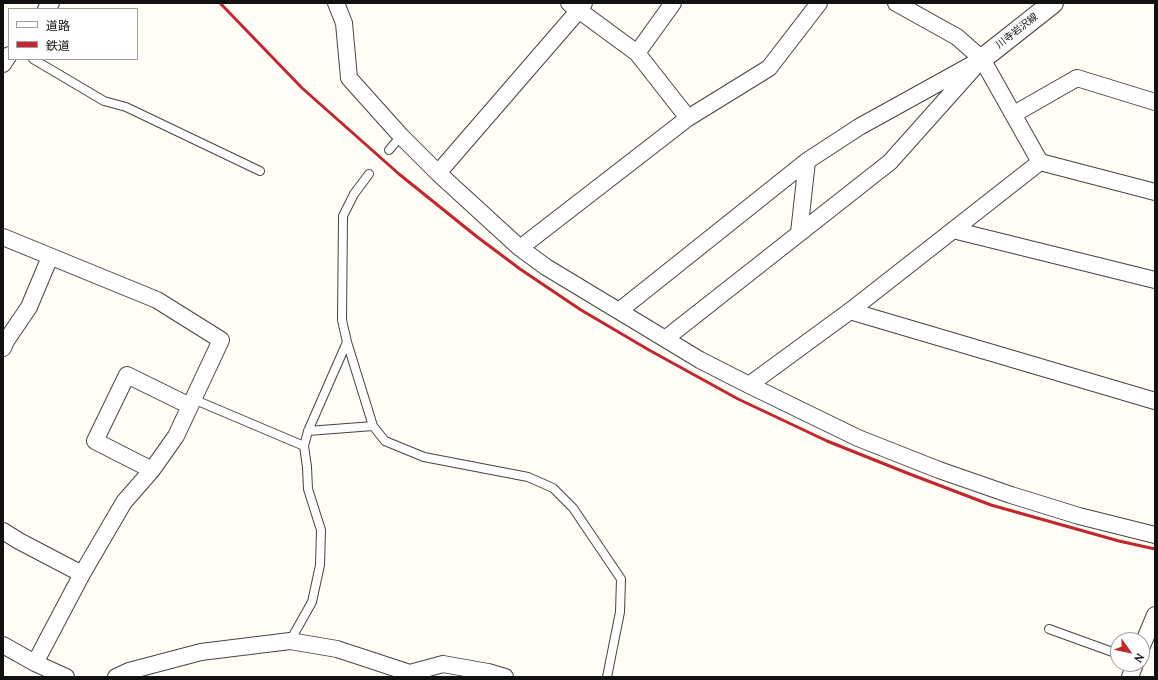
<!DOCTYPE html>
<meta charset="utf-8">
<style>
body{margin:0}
#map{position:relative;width:1158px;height:680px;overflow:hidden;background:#fffdf5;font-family:Lora,"Noto Sans JP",serif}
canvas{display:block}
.frame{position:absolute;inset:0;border:4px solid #111;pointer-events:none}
.legend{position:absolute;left:8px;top:8px;width:130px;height:52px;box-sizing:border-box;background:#fff;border:1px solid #a0a0a0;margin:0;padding:5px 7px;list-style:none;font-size:12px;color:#111}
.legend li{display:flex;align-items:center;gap:8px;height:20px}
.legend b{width:20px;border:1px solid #a0a0a0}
.north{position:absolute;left:1110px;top:632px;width:40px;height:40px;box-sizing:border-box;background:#fff;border:1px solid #a0a0a0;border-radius:50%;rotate:123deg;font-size:11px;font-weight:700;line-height:16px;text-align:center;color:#111}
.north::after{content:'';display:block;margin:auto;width:14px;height:18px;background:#c4262e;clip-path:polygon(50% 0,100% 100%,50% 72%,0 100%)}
</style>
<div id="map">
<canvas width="1158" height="680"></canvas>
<div class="frame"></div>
<ul class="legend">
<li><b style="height:5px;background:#fff"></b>道路</li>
<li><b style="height:5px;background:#c4262e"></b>鉄道</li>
</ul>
<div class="north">N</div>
</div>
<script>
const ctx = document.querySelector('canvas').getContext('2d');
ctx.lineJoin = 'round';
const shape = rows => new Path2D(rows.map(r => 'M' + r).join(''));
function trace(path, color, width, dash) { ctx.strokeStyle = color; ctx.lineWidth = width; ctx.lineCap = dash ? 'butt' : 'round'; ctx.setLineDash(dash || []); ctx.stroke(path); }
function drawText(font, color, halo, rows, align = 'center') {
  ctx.font = font + ' Lora,"Noto Sans JP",serif'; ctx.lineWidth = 4; ctx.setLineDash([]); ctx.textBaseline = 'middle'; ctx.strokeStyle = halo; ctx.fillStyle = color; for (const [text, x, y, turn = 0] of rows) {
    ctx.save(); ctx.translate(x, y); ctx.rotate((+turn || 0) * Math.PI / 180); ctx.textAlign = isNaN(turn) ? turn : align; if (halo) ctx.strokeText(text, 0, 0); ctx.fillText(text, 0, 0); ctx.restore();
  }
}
const service = shape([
 [33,59,104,101,126,107,260,171],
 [389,150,401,136],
 [369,174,354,194,343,216,342,320,347,342,373,426,385,441,424,457,528,477,553,488,573,508,621,579,620,612,607,677],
 [193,399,304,446],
 [308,431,373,426],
 [1049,629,1118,654],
 [290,641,312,602,320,565,321,530,308,489,307,467,304,446,308,431,347,342]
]);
const minor = shape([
 [336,3,344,23,349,78,401,136,438,173,520,248,546,267,700,360,749,385,858,438,939,470,1011,495,1079,516,1155,535],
 [569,3,637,53,688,118],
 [896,3,957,37,982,59,1040,162],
 [46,9,51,3],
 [637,53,673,3],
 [3,64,9,55],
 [1014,114,1077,78,1155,102],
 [438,173,579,10,584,3],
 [953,230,1155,280],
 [799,233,807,161],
 [3,237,157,300,221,340,176,436,152,470,124,502,82,574,35,663],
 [520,248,688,118,769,68,819,3],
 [619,311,807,161,859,127,982,59],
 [850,311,1155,401],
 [665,339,890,162,973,69],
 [3,348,6,341,29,307,50,257],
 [749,385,850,311,1040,162,1155,192],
 [152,470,95,441,127,375,190,406],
 [3,531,19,541,82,574],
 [3,645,35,663,66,677],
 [1142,646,1155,615],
 [116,677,129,671,201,652,290,641,337,649,410,673,443,664,488,672,505,677],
 [1130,677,1135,664]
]);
const tertiary = shape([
 [982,59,1053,3]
]);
trace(service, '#444', 10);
trace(minor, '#444', 18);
trace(tertiary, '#444', 22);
trace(service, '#fff', 8);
trace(minor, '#fff', 16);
trace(tertiary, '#fff', 20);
trace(shape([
 [220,3,302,88,399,174,476,236,520,269,581,310,649,350,738,399,827,441,907,473,991,505,1119,541,1155,549]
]), '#c4262e', 3);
drawText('10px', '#111', '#fff', [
 ["川寺岩沢線",1017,31,-38]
]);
</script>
